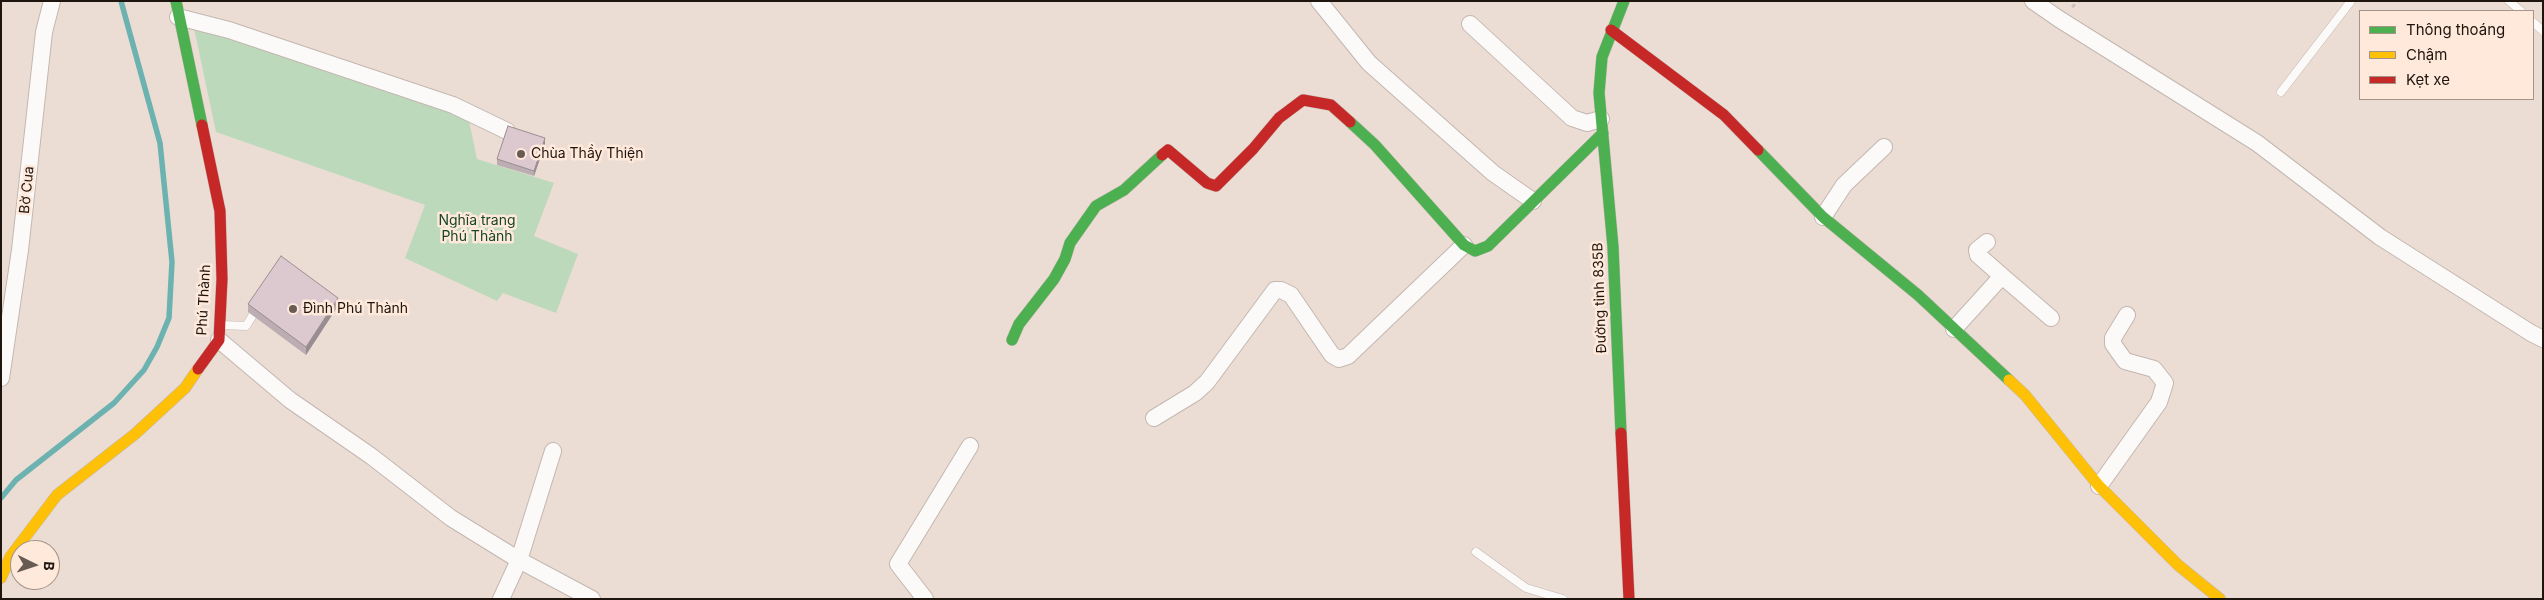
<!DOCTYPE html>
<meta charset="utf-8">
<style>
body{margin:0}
#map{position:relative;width:2544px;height:600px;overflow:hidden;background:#ecddd4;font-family:Inter,sans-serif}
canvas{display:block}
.frame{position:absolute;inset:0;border:2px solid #1f150f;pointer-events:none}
.legend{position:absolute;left:2359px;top:10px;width:175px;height:90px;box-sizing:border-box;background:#ffe9db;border:1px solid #a59489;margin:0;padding:6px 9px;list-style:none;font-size:15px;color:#1f150f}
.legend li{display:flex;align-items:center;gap:10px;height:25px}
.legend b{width:25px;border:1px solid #a59489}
.north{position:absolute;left:10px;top:540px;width:50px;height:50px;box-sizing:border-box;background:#ffe9db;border:1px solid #a59489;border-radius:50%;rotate:94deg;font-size:14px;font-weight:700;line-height:20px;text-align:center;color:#1f150f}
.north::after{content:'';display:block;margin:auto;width:18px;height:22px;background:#675b54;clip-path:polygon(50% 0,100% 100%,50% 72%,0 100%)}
</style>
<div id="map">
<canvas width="2544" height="600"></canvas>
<div class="frame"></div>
<ul class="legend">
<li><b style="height:6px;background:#4caf50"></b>Thông thoáng</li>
<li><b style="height:6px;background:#ffc107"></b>Chậm</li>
<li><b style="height:6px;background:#c62828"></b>Kẹt xe</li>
</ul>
<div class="north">B</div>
</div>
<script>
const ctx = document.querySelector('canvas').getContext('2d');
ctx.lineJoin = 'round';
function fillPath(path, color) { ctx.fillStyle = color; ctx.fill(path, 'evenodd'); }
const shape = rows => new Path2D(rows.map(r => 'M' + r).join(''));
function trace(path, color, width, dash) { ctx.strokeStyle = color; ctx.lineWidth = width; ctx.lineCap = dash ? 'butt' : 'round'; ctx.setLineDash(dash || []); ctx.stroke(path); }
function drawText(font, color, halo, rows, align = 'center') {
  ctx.font = font + ' Inter,sans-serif'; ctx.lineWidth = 5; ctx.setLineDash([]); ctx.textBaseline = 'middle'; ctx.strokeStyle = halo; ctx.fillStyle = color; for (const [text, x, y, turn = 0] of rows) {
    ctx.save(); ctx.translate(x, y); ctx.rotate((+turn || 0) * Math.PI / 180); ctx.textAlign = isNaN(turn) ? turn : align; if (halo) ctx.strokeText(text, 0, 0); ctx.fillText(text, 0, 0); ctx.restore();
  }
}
fillPath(shape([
 [194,28,220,34,468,116,477,159,554,183,534,236,578,254,556,313,503,293,497,301,405,258,425,205,216,132]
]), '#bcd9bb');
trace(shape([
 [1,498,16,480,114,403,144,370,157,347,169,318,172,262,160,143,121,1]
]), '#6bb2b0', 5.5);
const lane = shape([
 [2509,1,2521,11],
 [2533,22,2543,31],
 [2281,92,2351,1],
 [222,325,246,326,258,307],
 [1476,552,1526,588,1563,599]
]);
const street = shape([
 [1319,1,1369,63,1493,173,1533,201],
 [2033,1,2059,19,2257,143,2380,237,2531,333,2543,339],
 [178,17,229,30,453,105,507,131],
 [1470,24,1572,118,1587,123,1601,119],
 [1823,217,1844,185,1884,147],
 [1987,242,1977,250,1978,255,2002,276],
 [1954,329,2002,276,2051,318],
 [219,340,290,400,371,456,451,518,519,560,553,451],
 [1,378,20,250,44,32,52,1],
 [1154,418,1195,393,1207,382,1275,290,1281,290,1291,295,1332,355,1339,359,1348,356,1464,245],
 [2099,486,2159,402,2165,383,2154,369,2125,361,2113,344,2113,338,2127,315],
 [501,599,519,560,592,599],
 [925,599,898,564,970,446]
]);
const fast = shape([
 [176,1,202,125],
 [1350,122,1375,145,1464,245,1475,251,1488,246,1603,133],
 [1758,150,1823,217,1918,295,2009,380],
 [1012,340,1019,324,1054,279,1065,259,1070,243,1096,206,1124,190,1162,155],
 [1621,433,1613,247,1599,93,1602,57,1624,1]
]);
const slow = shape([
 [2009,380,2025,395,2099,486,2178,565,2220,599],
 [1,578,10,557,57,495,135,434,185,388,198,369]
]);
const jam = shape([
 [1611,30,1724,115,1758,150],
 [1162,155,1168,150,1207,183,1216,186,1253,149,1279,118,1303,100,1331,105,1350,122],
 [198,369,219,340,222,279,220,211,202,125],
 [1621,433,1629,599]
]);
trace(lane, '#c3b7b0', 9);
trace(street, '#c3b7b0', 18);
trace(fast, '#c3b7b0', 12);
trace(slow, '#c3b7b0', 12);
trace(jam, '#c3b7b0', 12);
trace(shape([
 [2072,7,2079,1]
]), '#c8c3c0', 3, [4, 4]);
trace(lane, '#fcfaf9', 8);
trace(street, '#fcfaf9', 16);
trace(fast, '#4caf50', 11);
trace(slow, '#ffc107', 11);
trace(jam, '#c62828', 11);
fillPath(shape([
 [545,144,534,176,497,165,497,159],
 [248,304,338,306,306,355,248,312]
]), '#bcadb2');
fillPath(shape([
 [545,138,545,144,534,176,534,171],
 [338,298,338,306,306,355,306,347]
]), '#998d91');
const building = shape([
 [508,126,545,138,534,171,497,159,508,126],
 [281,256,338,298,306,347,248,304,281,256]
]);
fillPath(building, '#dbc9cf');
trace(building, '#998d91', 1);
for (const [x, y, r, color] of [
 [521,154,5,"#675b54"],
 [293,309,5,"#675b54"]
]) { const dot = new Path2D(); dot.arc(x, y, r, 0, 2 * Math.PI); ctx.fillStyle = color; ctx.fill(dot); trace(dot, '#ffe9db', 2); }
drawText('14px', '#1f150f', '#ffe9db', [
 ["Chùa Thầy Thiện",531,154],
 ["Đình Phú Thành",303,309]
], 'left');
drawText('14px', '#1f150f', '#ffe9db', [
 ["Bờ Cua",27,190,-84],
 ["Đường tỉnh 835B",1600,298,-92],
 ["Phú Thành",204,300,-87]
]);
drawText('14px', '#164627', '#ffe9db', [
 ["Nghĩa trang",477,221],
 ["Phú Thành",477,237]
]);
</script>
